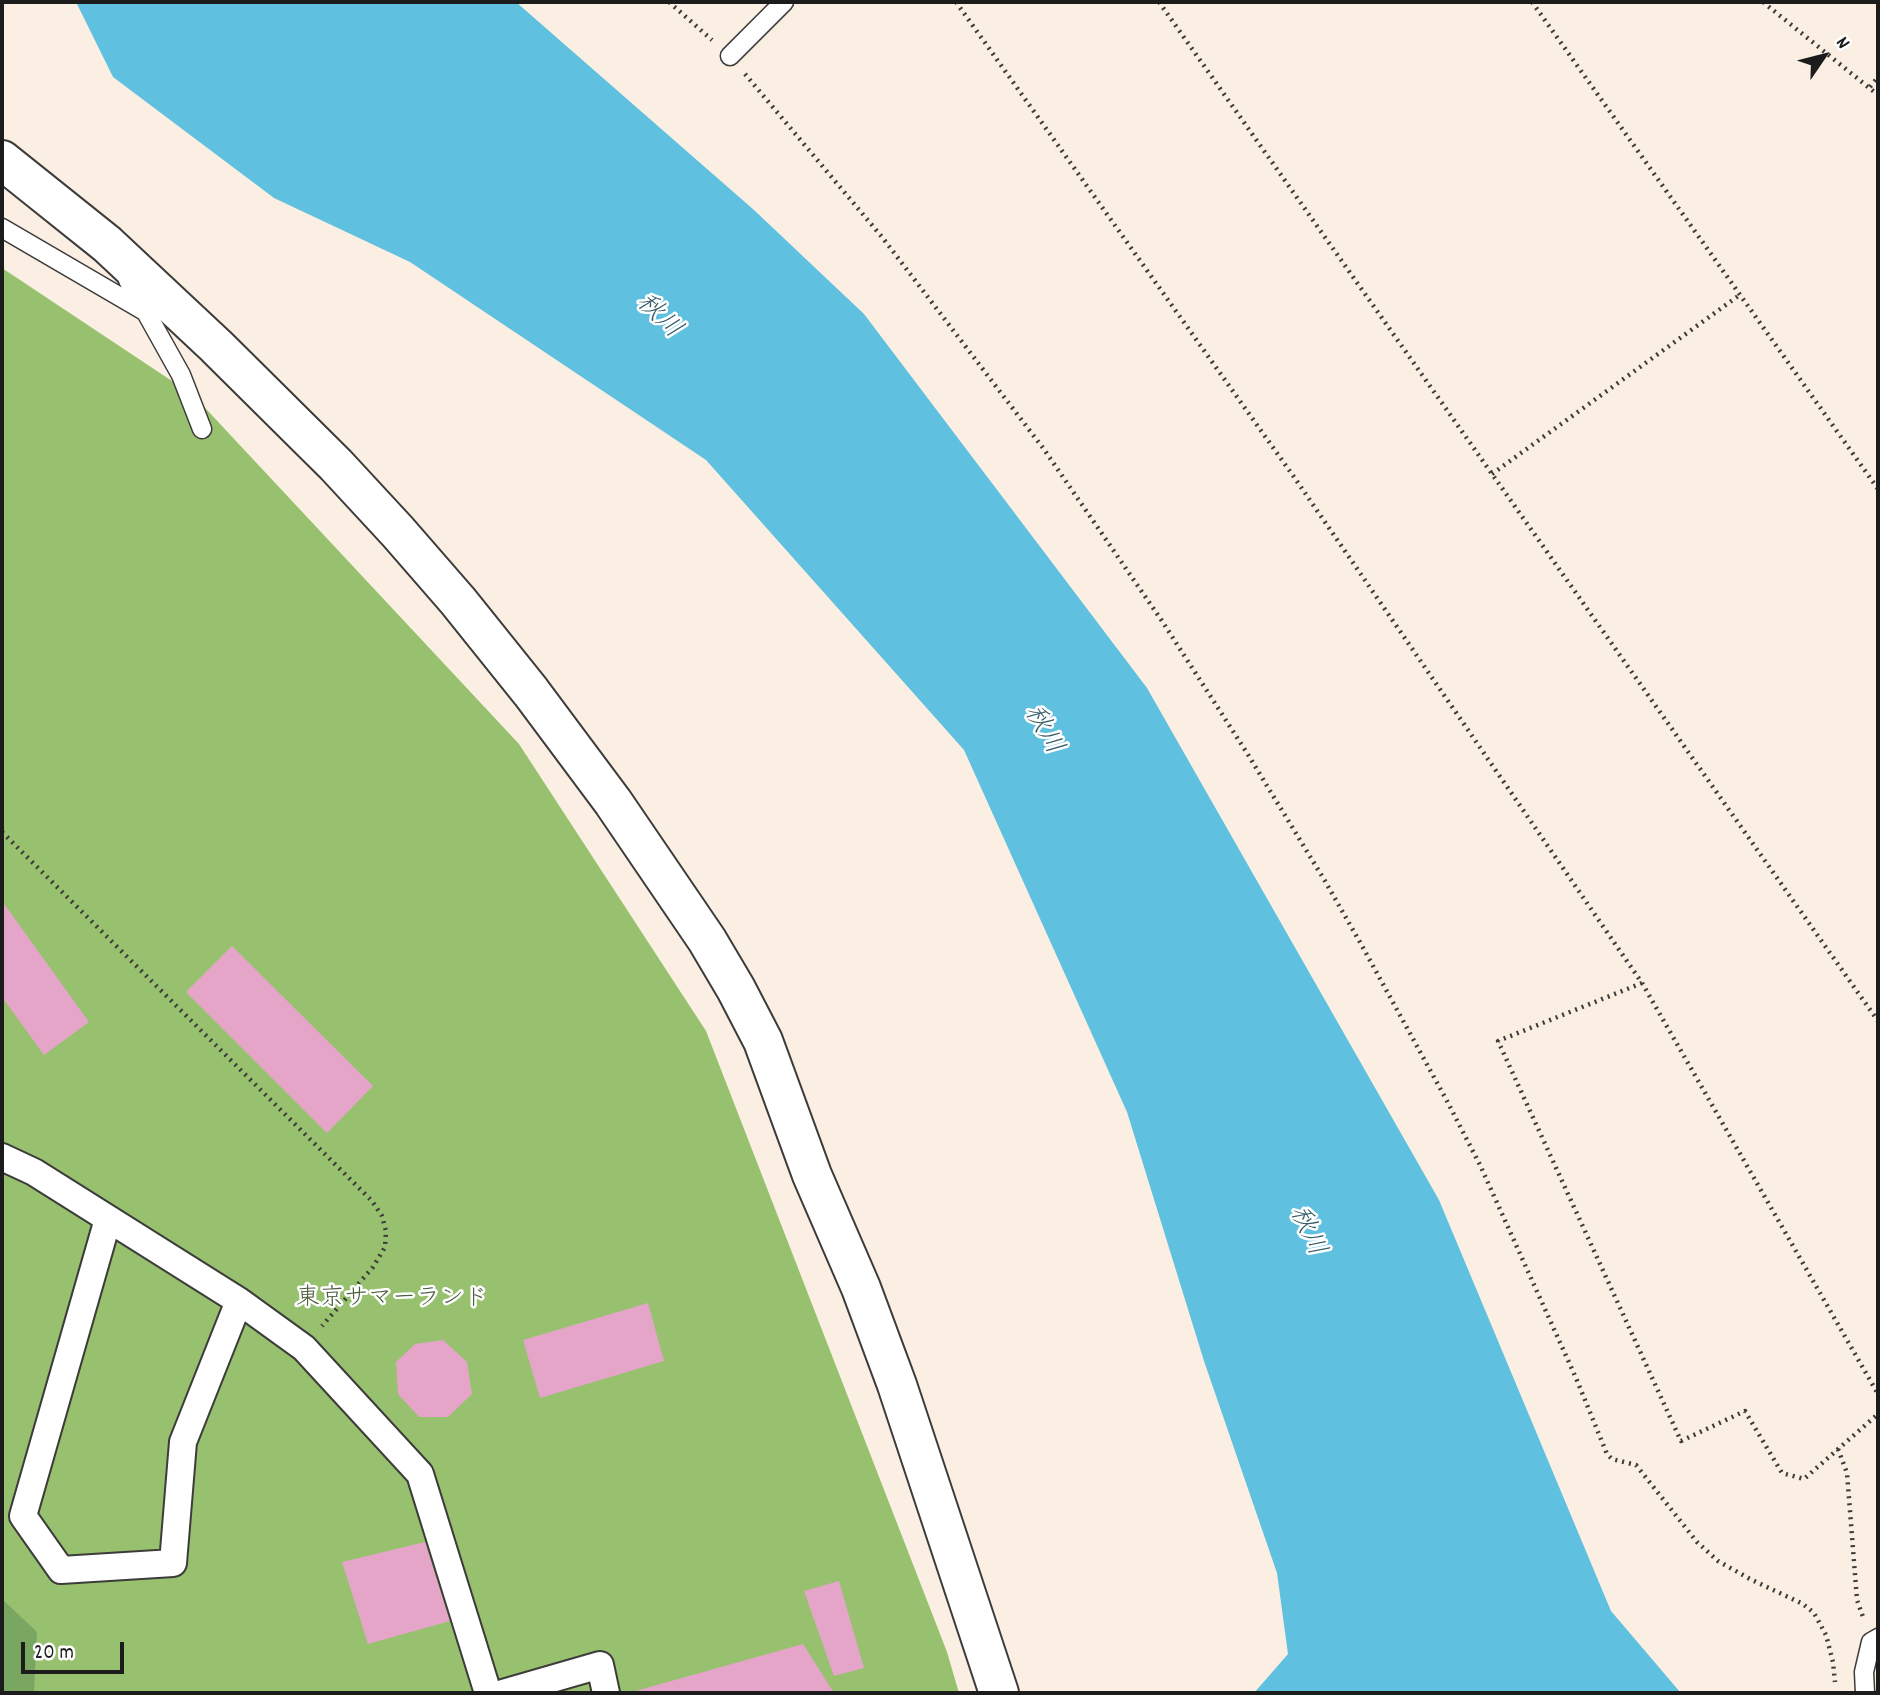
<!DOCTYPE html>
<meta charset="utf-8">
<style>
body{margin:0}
#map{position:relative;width:1880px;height:1695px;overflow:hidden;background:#faefe2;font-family:Dekko,sans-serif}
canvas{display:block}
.frame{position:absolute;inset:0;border:4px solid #1c1c1c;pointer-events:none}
.north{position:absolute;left:1789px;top:21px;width:70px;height:70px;-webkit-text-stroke:5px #fff;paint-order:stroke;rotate:55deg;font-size:19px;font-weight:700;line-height:28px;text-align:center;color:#1c1c1c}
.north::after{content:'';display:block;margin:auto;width:24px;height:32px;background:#1c1c1c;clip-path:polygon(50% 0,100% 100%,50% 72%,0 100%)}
.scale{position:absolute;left:21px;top:1642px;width:103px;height:32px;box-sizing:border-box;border:4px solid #1c1c1c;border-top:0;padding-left:9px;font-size:21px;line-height:24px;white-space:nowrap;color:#1c1c1c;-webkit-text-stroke:5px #fff;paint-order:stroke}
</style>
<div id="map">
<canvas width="1880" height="1695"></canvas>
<div class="frame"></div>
<div class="north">N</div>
<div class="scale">20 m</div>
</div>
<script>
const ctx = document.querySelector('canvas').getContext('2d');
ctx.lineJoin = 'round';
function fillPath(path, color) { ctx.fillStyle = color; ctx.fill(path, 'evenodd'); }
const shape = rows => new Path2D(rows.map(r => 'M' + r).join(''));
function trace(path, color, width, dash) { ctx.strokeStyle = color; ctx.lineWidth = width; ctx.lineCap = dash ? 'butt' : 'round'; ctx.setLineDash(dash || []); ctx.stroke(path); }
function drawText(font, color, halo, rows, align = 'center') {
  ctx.font = font + ' Dekko,"Klee One",sans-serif'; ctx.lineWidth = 5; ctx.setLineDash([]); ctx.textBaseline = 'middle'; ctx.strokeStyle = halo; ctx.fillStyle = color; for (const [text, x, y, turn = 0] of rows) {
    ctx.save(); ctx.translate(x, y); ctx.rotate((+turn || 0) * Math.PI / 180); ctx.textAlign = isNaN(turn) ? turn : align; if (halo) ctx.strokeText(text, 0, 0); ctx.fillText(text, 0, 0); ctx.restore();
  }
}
fillPath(shape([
 [2,268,193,395,519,744,706,1031,947,1652,959,1693,2,1693]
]), '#97c16e');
fillPath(shape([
 [2,1599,37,1632,34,1693,2,1693]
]), '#79a761');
fillPath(shape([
 [76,2,516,2,754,210,864,314,1147,688,1439,1200,1611,1611,1680,1692,1686,1693,1254,1693,1288,1654,1277,1573,1204,1361,1127,1112,964,750,706,460,410,262,274,198,113,77]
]), '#60c0df');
fillPath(shape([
 [2,901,89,1022,44,1055,2,997],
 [232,946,373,1086,327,1133,186,992],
 [648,1303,664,1361,540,1398,523,1340],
 [443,1340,467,1362,472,1394,448,1417,419,1417,398,1394,396,1362,415,1344],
 [425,1542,450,1621,368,1644,342,1562],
 [839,1581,864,1668,834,1676,804,1591],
 [803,1644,834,1693,632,1693,632,1692]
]), '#e5a5c9');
const service = shape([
 [730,56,784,2],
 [2,228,146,312],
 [128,280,181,375,202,429],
 [1865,1693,1864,1672,1871,1642,1878,1638]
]);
const pedestrian = shape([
 [2,1157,34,1172,239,1301,304,1348,420,1474,488,1693],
 [108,1219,23,1516,61,1570,173,1563,183,1442,239,1301],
 [503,1693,600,1665,606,1693]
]);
const tertiary = shape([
 [2,160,107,244,216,346,336,465,398,532,458,601,531,692,613,802,707,940,736,989,763,1041,812,1175,861,1288,897,1385,999,1693]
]);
trace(service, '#3d3c3a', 21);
trace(pedestrian, '#3d3c3a', 30);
trace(tertiary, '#3d3c3a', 42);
trace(shape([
 [669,2,712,40],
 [956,2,1294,477,1642,983,1878,1394],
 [1159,2,1878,1021],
 [1532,2,1878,489],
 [1763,2,1878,95],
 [745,74,882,237,1043,448,1162,621,1247,753,1325,881,1361,944,1447,1101,1480,1165,1576,1378,1607,1454,1612,1459,1636,1465,1697,1542,1718,1561,1750,1579,1803,1604,1814,1613,1826,1635,1833,1662,1835,1682],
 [1870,87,1878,77],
 [1492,474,1741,294],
 [2,832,372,1201,382,1216,386,1231,385,1247,373,1267,322,1326],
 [1642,983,1498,1041,1681,1441,1745,1411,1782,1473,1804,1479,1878,1414],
 [1838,1449,1847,1473,1857,1600,1863,1617]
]), '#3d3c3a', 4.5, [2, 5]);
trace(service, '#fff', 18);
trace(pedestrian, '#fff', 26);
trace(tertiary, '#fff', 38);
drawText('24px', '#4d5e3d', '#fff', [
 ["東京サマーランド",392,1301]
]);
drawText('italic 26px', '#375e6a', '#fff', [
 ["秋川",657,318,44],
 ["秋川",1041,731,60],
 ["秋川",1305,1232,65]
]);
</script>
